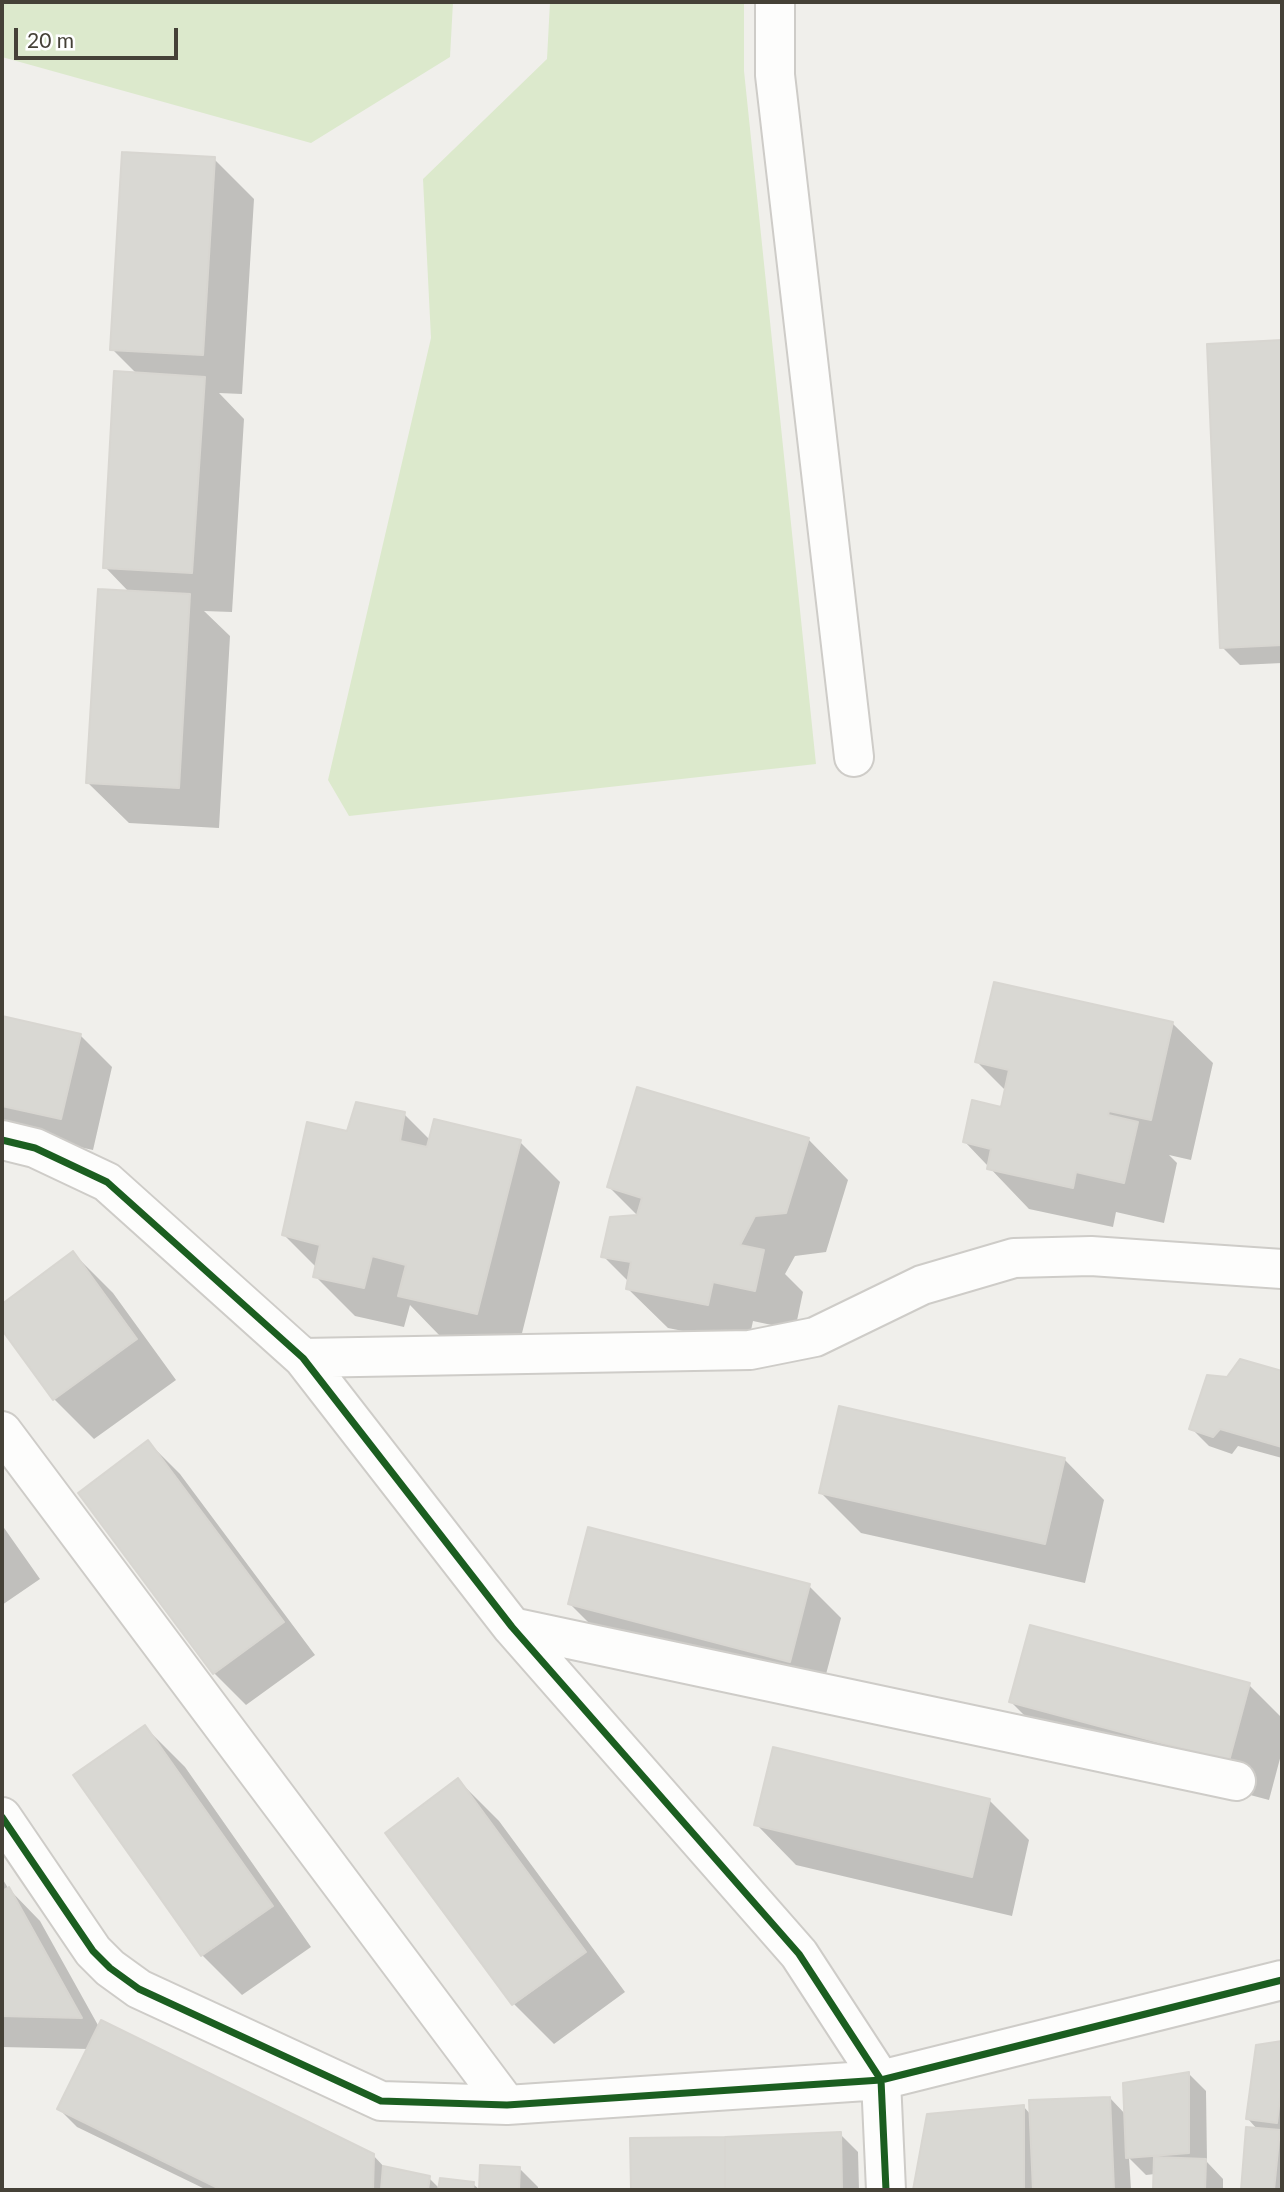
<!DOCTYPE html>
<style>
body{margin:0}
#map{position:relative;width:1284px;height:2192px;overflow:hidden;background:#f0efeb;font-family:Lato,sans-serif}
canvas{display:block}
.frame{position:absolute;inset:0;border:4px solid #454137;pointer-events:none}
.scale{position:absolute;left:14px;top:28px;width:164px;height:32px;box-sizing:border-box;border:4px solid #454137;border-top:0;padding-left:9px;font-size:21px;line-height:24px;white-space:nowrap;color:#454137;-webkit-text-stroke:5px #fff;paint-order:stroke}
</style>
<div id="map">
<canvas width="1284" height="2192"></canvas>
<div class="frame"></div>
<div class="scale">20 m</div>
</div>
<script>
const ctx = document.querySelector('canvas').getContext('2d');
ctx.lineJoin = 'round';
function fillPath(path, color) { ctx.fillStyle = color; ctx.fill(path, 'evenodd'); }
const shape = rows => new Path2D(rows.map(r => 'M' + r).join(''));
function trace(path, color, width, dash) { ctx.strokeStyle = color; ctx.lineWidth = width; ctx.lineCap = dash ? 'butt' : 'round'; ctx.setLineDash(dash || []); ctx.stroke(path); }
fillPath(shape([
 [2,2,453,2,450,57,311,143,2,57],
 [550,2,744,2,744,71,816,764,349,816,328,780,431,338,423,179,547,59]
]), '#dce9cc');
fillPath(shape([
 [214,159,254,199,242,394,219,393,244,419,232,612,204,611,230,636,219,828,129,823,88,783,130,593,105,567,137,374,112,349],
 [1282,342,1282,663,1240,665,1222,647,1209,345],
 [2,1018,80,1035,112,1067,93,1150,2,1130],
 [1172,1023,1213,1063,1191,1160,1169,1155,1177,1163,1164,1223,1116,1212,1113,1227,1029,1209,965,1142,1002,1109,1006,1091,977,1062],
 [404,1114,430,1140,520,1142,560,1182,517,1353,440,1336,410,1305,404,1327,355,1316,315,1276,317,1268,284,1235,349,1133],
 [808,1139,848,1180,826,1252,795,1256,785,1274,803,1292,795,1330,753,1321,748,1344,668,1328,627,1288,629,1282,603,1256,639,1217,609,1187],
 [73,1253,113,1293,176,1380,94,1439,54,1399,2,1327,2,1306],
 [1241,1361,1282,1372,1282,1458,1238,1446,1232,1454,1209,1446,1191,1428],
 [148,1442,180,1474,315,1655,246,1705,214,1673],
 [1064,1459,1104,1500,1085,1583,861,1533,820,1492],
 [2,1525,40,1579,2,1605],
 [809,1586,841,1618,821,1693,602,1636,570,1604],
 [1249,1685,1282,1718,1282,1751,1269,1800,1051,1742,1011,1702],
 [145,1727,185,1767,311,1947,242,1995,202,1955],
 [458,1780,499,1821,625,1992,554,2044,514,2004,388,1833],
 [989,1800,1029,1840,1012,1916,796,1865,756,1824],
 [2,1878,8,1888,40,1921,99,2027,373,2155,386,2169,429,2178,440,2189,473,2184,480,2190,207,2190,77,2127,59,2109,89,2049,2,2047],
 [1282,2043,1282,2190,1242,2190,1248,2129,1258,2130,1248,2119,1258,2047],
 [1188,2073,1206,2091,1207,2162,1223,2179,1223,2190,915,2190,928,2116,1024,2107,1031,2115,1110,2098,1126,2115],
 [1129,2158,1146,2175,1155,2174,1154,2190,1131,2189],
 [840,2134,858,2152,859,2190,633,2190,631,2140],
 [482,2167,520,2169,538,2187,538,2190,481,2190]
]), '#0003');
const building = shape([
 [122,152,215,157,203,355,110,350,122,152],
 [1282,340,1282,645,1220,648,1207,344,1282,340],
 [114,371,205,377,192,573,103,568,114,371],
 [98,589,190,594,179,788,86,783,98,589],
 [994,982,1173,1022,1151,1120,1109,1111,1108,1115,1138,1122,1124,1183,1076,1172,1073,1188,987,1169,991,1149,963,1142,972,1100,1001,1107,1009,1070,975,1062,994,982],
 [2,1016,81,1034,61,1119,2,1106,2,1016],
 [637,1087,809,1138,786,1213,755,1216,740,1245,764,1250,755,1291,713,1282,708,1305,626,1289,631,1262,601,1257,610,1217,637,1215,642,1198,607,1187,637,1087],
 [356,1102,405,1112,400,1141,427,1147,434,1119,521,1140,477,1314,398,1296,406,1265,372,1256,364,1288,313,1277,320,1245,282,1235,307,1122,347,1131,356,1102],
 [73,1251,137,1339,53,1400,2,1330,2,1304,73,1251],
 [1240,1359,1282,1371,1282,1447,1220,1429,1213,1437,1189,1429,1207,1375,1227,1377,1240,1359],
 [839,1406,1065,1458,1045,1544,819,1493,839,1406],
 [148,1440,284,1622,213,1674,78,1493,148,1440],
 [588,1527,810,1584,790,1662,568,1604,588,1527],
 [1030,1625,1250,1683,1229,1761,1009,1702,1030,1625],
 [145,1725,273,1906,201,1956,73,1775,145,1725],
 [773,1747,990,1799,972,1877,754,1825,773,1747],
 [458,1778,586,1952,512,2005,385,1833,458,1778],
 [9,1887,82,2018,2,2016,2,1891,9,1887],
 [101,2020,374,2154,373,2190,222,2190,57,2109,101,2020],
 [1282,2041,1282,2081,1277,2123,1246,2119,1256,2045,1282,2041],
 [1189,2072,1189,2153,1126,2158,1123,2083,1189,2072],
 [1110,2097,1114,2190,1033,2190,1029,2100,1110,2097],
 [1024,2105,1024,2190,913,2190,927,2114,1024,2105],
 [1246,2127,1280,2130,1274,2190,1241,2190,1246,2127],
 [841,2132,842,2190,725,2190,725,2137,841,2132],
 [725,2137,725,2190,631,2190,630,2138,725,2137],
 [1154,2157,1206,2159,1205,2190,1153,2190,1154,2157],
 [480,2165,520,2167,519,2190,479,2190,480,2165],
 [383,2166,430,2176,428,2190,381,2190,383,2166],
 [440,2178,474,2182,473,2190,438,2190,440,2178]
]);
fillPath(building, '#d9d8d3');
trace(building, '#d8d6d1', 2);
const minor = shape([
 [775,2,775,75,854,757],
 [2,1140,35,1148,107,1182,303,1358,512,1627,799,1954,881,2080,886,2190],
 [303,1358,750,1350,815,1337,922,1285,1014,1258,1091,1256,1282,1269],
 [2,1431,507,2105],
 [512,1627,1236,1781],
 [2,1817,93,1951,110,1968,139,1989,381,2101,507,2105,881,2080,1282,1980]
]);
trace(minor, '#ceccc8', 42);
trace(minor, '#fdfdfc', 38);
trace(shape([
 [2,1140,35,1148,107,1182,303,1358,512,1627,799,1954,881,2080,886,2190],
 [2,1817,93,1951,110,1968,139,1989,381,2101,507,2105,881,2080,1282,1980]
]), '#1b5e20', 7);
</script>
